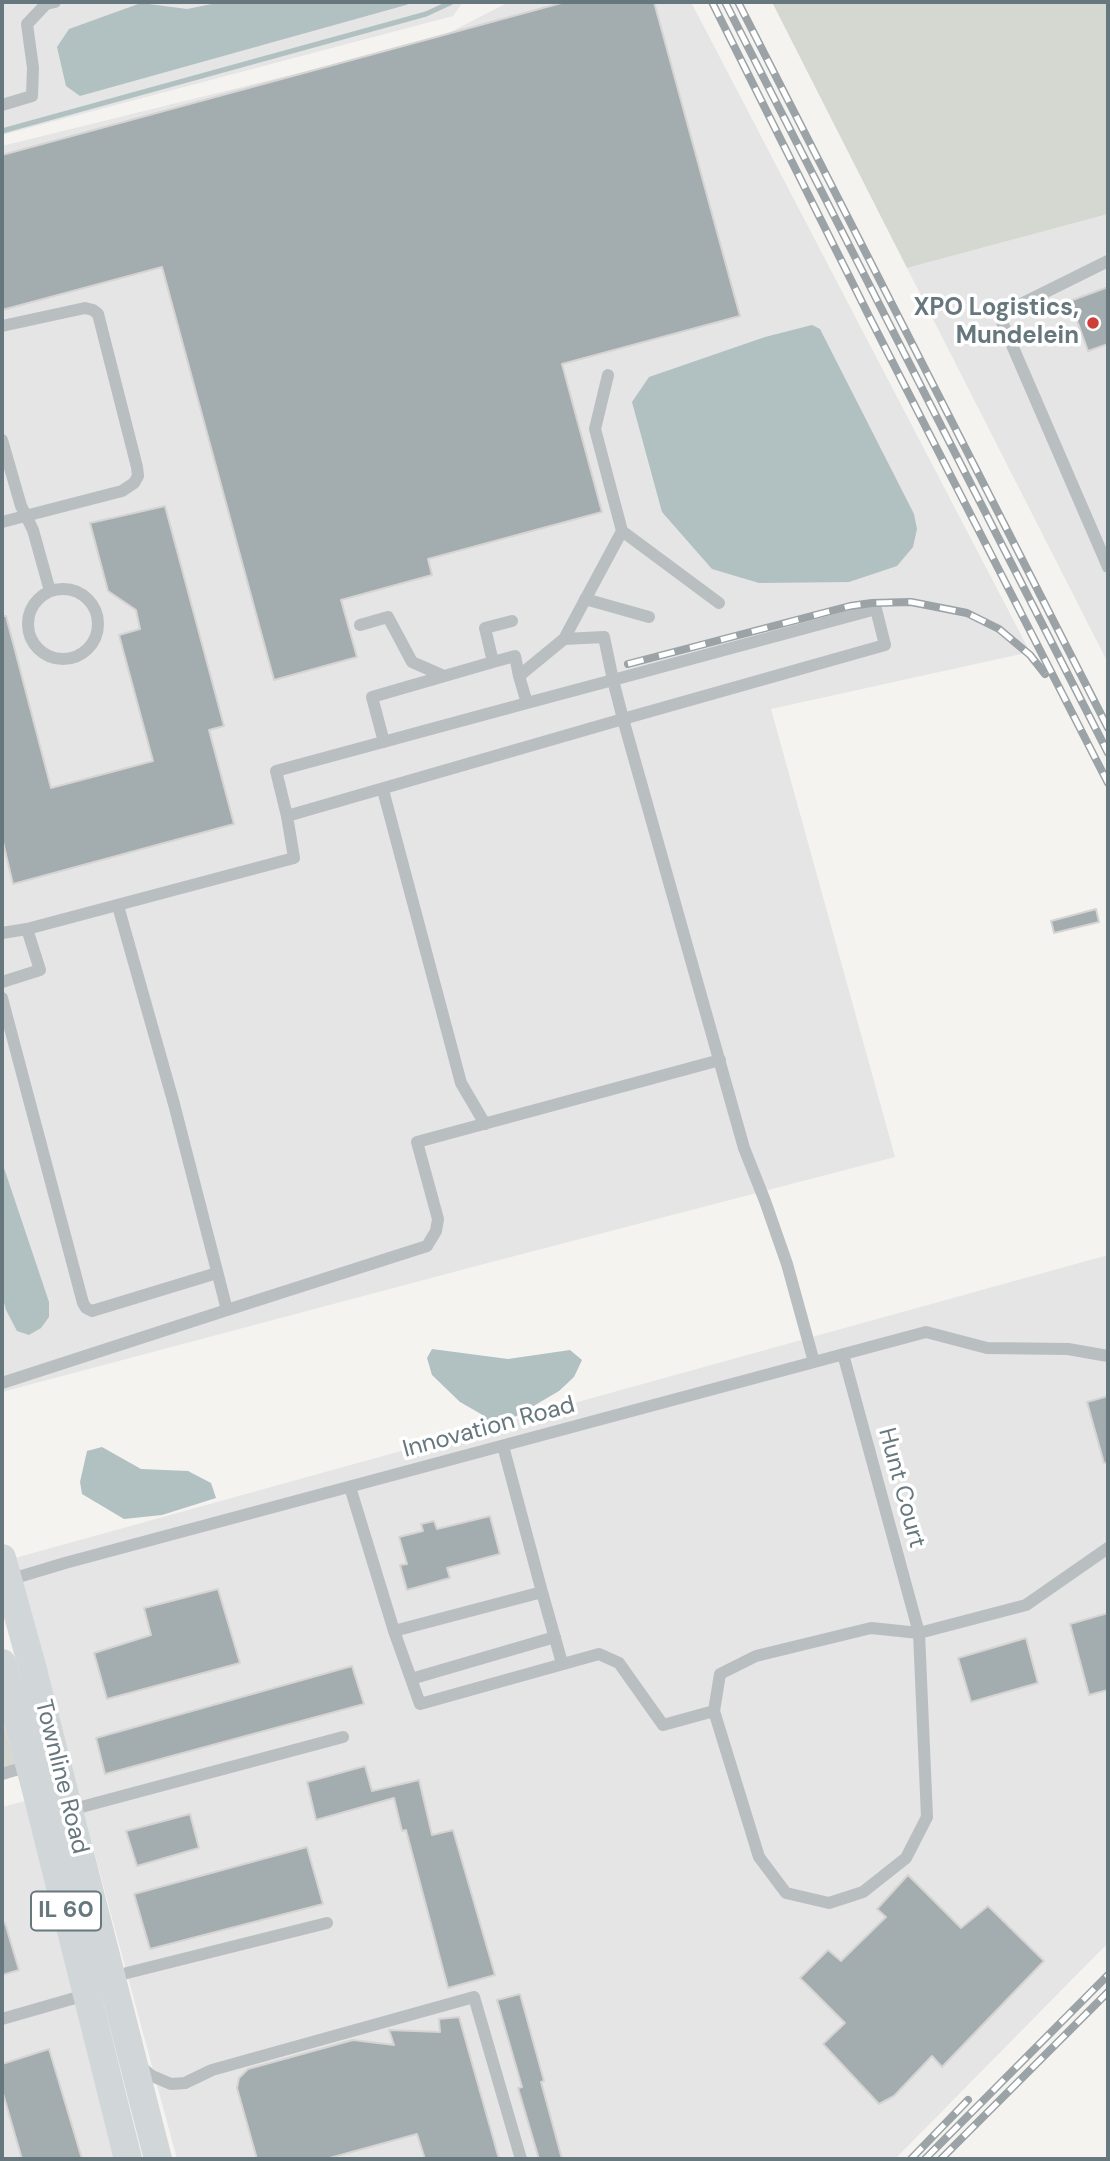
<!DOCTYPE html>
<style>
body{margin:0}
#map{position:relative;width:1110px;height:2161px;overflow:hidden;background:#f4f3f0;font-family:"DM Sans",sans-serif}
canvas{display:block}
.frame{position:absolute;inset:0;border:4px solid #66777e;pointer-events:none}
</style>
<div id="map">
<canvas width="1110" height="2161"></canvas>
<div class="frame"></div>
</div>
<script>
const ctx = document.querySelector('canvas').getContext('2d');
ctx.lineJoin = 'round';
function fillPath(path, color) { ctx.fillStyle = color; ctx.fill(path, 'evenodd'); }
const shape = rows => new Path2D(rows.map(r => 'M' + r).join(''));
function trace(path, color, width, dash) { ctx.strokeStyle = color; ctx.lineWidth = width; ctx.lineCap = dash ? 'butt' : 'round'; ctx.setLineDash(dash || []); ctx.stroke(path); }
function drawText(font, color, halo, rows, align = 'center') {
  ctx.font = font + ' "DM Sans",sans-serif'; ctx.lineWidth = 7; ctx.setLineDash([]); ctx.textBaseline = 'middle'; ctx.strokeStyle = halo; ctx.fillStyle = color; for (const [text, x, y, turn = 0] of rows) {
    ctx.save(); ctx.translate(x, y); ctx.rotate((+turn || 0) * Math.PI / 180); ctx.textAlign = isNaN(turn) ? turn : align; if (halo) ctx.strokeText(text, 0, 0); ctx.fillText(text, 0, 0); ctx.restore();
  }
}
fillPath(shape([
 [2,2,463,2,453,16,2,135],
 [509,2,691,2,1030,652,771,709,895,1157,480,1265,2,1392,2,146,437,39],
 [1108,214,1108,663,907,268],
 [1108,1255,1108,1943,895,2159,177,2159,15,1558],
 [29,1800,116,2159,2,2159,2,1807]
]), '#e4e5e4');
fillPath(shape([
 [772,2,1108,2,1108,214,907,268],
 [2,1718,18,1775,2,1780]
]), '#d4d8d0');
fillPath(shape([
 [222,2,413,2,406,5,80,96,66,86,57,47,69,29,141,3,187,9],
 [812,325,820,329,914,514,917,529,913,547,897,566,849,582,759,583,712,569,662,512,632,402,649,377,765,337],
 [2,1162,49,1302,49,1317,41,1328,29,1335,17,1331,6,1310,2,1295],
 [432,1349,508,1359,570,1350,582,1360,574,1377,559,1391,496,1428,481,1414,460,1402,432,1375,427,1358],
 [102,1447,141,1469,188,1471,211,1483,216,1498,162,1515,124,1519,82,1494,80,1482,87,1451]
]), '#b1c0c1');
trace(shape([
 [2,131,426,14,452,2]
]), '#b1c0c1', 5);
const building = shape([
 [565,2,654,2,740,316,562,364,602,512,428,559,432,575,341,600,357,657,274,680,162,267,2,310,2,155,565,2],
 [1108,287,1108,344,1088,351,1070,301,1108,287],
 [165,506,224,726,209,730,234,824,13,884,2,838,2,616,6,616,51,788,153,761,119,635,140,629,136,610,108,591,90,523,165,506],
 [1096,909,1099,922,1054,933,1051,921,1096,909],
 [1108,1396,1108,1463,1104,1463,1087,1402,1108,1396],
 [490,1516,500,1554,447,1568,450,1578,407,1590,400,1565,407,1564,399,1537,423,1531,421,1524,434,1521,437,1529,490,1516],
 [218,1589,240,1663,107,1699,94,1653,151,1635,144,1608,218,1589],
 [1108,1613,1108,1690,1089,1695,1070,1624,1108,1613],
 [1026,1638,1038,1683,971,1702,958,1658,1026,1638],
 [352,1666,364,1704,105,1774,96,1738,352,1666],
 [365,1766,372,1791,419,1780,432,1835,453,1830,495,1975,448,1988,406,1830,402,1831,394,1798,316,1820,307,1782,365,1766],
 [190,1814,199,1848,137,1866,126,1831,190,1814],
 [307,1847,323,1904,150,1949,134,1894,307,1847],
 [908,1875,961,1928,988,1906,1044,1961,942,2067,932,2056,894,2096,879,2104,823,2044,845,2023,800,1978,828,1950,841,1961,886,1917,877,1909,908,1875],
 [5,1923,19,1970,2,1975,2,1924,5,1923],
 [520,1994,544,2081,541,2082,562,2159,539,2159,518,2088,522,2087,497,2000,520,1994],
 [459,2017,499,2159,425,2159,417,2134,326,2159,257,2159,237,2088,239,2078,248,2069,353,2040,394,2045,389,2030,440,2032,439,2019,459,2017],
 [49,2049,82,2159,22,2159,2,2090,2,2064,49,2049]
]);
fillPath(building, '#a3acaf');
trace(building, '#d5d4d3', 2);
trace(shape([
 [2,105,32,96,33,68,27,24,46,4,55,2],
 [1108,261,999,315,1108,567],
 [2,326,85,308,93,310,98,314,137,467,138,476,134,483,122,491,2,522],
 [608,375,595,429,622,531,719,603],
 [2,440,21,506,33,530,50,591],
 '28 624a35 35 0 1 1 70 0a35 35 0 1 1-70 0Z',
 [585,599,649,617],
 [512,621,485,628,493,662,515,656,519,676],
 [360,625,388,617,412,662,444,676],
 [564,639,622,531],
 [384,742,372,697,493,662],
 [383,790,461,1083,485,1124],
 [287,816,276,771,527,703,613,680,876,609,885,645,623,719,613,680,604,637,564,639,519,676,527,703],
 [2,933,27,929,294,858,287,816,623,719,744,1148,765,1201,787,1264,814,1362],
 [2,982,40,970,27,929],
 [2,998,83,1303,86,1308,92,1311,217,1273],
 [227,1310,427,1246,436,1231,438,1219,417,1142,720,1060],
 [843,1354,919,1633,927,1817,906,1858,863,1892,829,1903,786,1893,759,1857,714,1711,720,1674,756,1656,871,1628,919,1633,1026,1605,1108,1548],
 [2,1383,227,1310,174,1104,118,906],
 [350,1487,394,1631,542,1592,503,1446],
 [5,1581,65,1563,926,1332,987,1348,1068,1349,1108,1356],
 [542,1592,562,1663],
 [394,1631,420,1704,599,1654,619,1663,663,1725,714,1711],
 [411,1679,555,1637],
 [2,1774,29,1766],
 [70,1810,343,1737],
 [111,1977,327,1923],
 [2,2019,89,1994],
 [140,2066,152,2076,171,2084,185,2083,212,2070,474,1997,521,2159]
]), '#b9bec0', 12);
trace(shape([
 [2,1558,32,1666,158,2159],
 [2,1663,35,1786,128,2159]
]), '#d1d6d9', 28);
const rail = shape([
 [712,2,869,316,1108,783],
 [725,2,1108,753],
 [738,2,1108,728],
 [628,664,850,606,872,603,911,602,967,613,999,629,1030,655,1045,674],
 [911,2159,968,2100],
 [925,2159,1108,1975],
 [941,2159,1108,1992]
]);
trace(rail, '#9ba3a6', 8);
trace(rail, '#fff', 5, [16]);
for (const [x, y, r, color] of [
 [1093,323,7,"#cd3f37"]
]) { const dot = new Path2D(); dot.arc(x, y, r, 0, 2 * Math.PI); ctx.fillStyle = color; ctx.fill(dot); trace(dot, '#fff', 2.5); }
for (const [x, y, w] of [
 [66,1911,70]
]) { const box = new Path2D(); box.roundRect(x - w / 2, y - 19.5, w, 39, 5); ctx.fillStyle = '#fff'; ctx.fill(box); trace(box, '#66777e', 2); }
drawText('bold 23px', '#66777e', null, [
 ["IL 60",66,1911]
]);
drawText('bold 24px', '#66777e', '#fff', [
 ["XPO Logistics,",1079,309],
 ["Mundelein",1079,337]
], 'right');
drawText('24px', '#66777e', '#fff', [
 ["Innovation Road",489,1428,-15],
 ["Hunt Court",901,1488,75],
 ["Townline Road",61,1777,76]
]);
</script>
